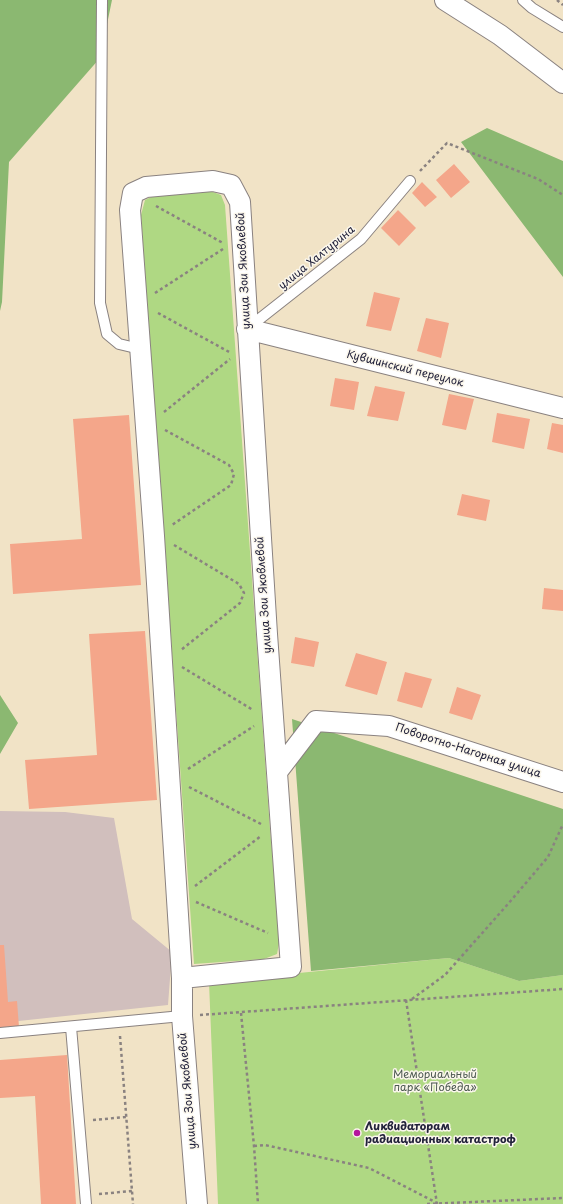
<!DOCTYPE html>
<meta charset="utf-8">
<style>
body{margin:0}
canvas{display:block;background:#f1e3c6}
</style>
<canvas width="563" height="1204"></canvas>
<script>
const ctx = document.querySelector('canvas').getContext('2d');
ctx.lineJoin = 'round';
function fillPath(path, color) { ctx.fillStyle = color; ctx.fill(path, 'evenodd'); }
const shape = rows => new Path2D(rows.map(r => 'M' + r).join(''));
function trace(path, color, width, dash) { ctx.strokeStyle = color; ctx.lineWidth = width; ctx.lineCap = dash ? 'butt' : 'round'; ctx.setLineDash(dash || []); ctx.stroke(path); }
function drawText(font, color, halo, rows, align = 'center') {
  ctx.font = font + ' "Playpen Sans",sans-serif'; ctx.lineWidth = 3; ctx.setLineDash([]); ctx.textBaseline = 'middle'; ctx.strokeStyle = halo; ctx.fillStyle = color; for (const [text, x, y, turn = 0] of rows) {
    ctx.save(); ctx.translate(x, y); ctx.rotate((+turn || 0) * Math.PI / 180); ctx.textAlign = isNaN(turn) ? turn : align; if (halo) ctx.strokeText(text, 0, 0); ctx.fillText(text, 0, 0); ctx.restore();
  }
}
fillPath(shape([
 [0,811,65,812,114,818,132,919,172,952,168,1005,0,1023]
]), '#d1bfbd');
fillPath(shape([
 [210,191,221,195,225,205,270,829,280,938,277,954,264,959,194,964,141,215,145,200,153,196],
 [449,958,519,981,563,975,563,1204,218,1204,209,982]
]), '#afd883');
fillPath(shape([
 [0,0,112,0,100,58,9,162,2,302,0,311],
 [487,128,563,161,563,277,461,142],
 [0,695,18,723,0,754],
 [292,719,563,809,563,975,519,981,449,958,311,971]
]), '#8bb871');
fillPath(shape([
 [454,164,470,182,451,198,436,180],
 [422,182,437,197,425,207,412,193],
 [398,210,416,228,399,246,381,228],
 [374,292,400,298,391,331,366,326],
 [426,318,449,323,441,358,417,351],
 [335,378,359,382,354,410,330,406],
 [375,386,405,392,398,421,367,416],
 [449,394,474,399,466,430,442,425],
 [497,413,530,419,524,449,492,442],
 [129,415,141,585,13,594,10,544,82,539,73,419],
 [552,423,563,425,563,453,547,449],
 [462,494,490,500,486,521,457,515],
 [544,588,563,590,563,611,542,609],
 [145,631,157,800,29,809,25,760,97,755,89,634],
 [295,637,319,642,314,667,291,663],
 [356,653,387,662,377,695,345,686],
 [405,672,432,679,422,708,397,701],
 [457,687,481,695,472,720,449,713],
 [0,945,4,945,8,1002,17,1001,19,1027,0,1028],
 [67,1055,76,1204,41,1204,35,1096,0,1098,0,1060]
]), '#f4a68a');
const lane = shape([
 [102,0,100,303,107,334,119,344,140,349],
 [523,0,532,8,563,27],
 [248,328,361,239,410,181],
 [71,1027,86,1204],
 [0,1033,182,1016]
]);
const street = shape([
 [445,0,500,35,563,83],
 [247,329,563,408],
 [277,772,316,721,389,726,563,782],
 [182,978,291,967,267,634,240,202,231,185,213,181,146,187,133,193,130,210,154,536,182,978,182,1016,197,1204]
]);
trace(lane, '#8a8280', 12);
trace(street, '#8a8280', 22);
trace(shape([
 [557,0,563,5],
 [420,171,447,143,538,179,563,195],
 [156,206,223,243],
 [155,293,223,249],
 [158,313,231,353],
 [164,412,230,359],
 [165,430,229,465,234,474,231,485,172,525],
 [174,545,239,584,244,593,240,603,181,650],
 [182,667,253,710],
 [188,769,254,726],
 [189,787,261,824],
 [195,886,261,836],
 [196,902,268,933],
 [412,999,445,975,508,904,548,857,563,824],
 [406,1000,437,1204],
 [241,1013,254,1146,258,1204],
 [200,1015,563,989],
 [120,1036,133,1204],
 [93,1120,126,1117],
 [254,1146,265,1145,369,1168,437,1203],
 [99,1194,132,1191],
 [427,1204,563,1198]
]), '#8a8280', 2.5, [3, 3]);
trace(lane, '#fff', 10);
trace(street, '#fff', 20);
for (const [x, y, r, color] of [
 [357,1133,4,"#b5179e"]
]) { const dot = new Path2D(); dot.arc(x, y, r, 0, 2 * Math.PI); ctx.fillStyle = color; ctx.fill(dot); trace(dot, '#fbf7ec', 1.5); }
drawText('11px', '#22223b', '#fbf7ec', [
 ["улица Халтурина",317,258,-39],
 ["улица Зои Яковлевой",244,271,-93],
 ["Кувшинский переулок",405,369,14],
 ["улица Зои Яковлевой",264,595,-94],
 ["Поворотно-Нагорная улица",468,751,18],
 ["улица Зои Яковлевой",188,1091,-95]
]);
drawText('11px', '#4c5951', '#fbf7ec', [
 ["Мемориальный",435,1075],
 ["парк «Победа»",435,1088]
]);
drawText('bold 11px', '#22223b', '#fbf7ec', [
 ["Ликвидаторам",365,1127],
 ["радиационных катастроф",365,1140]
], 'left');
</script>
